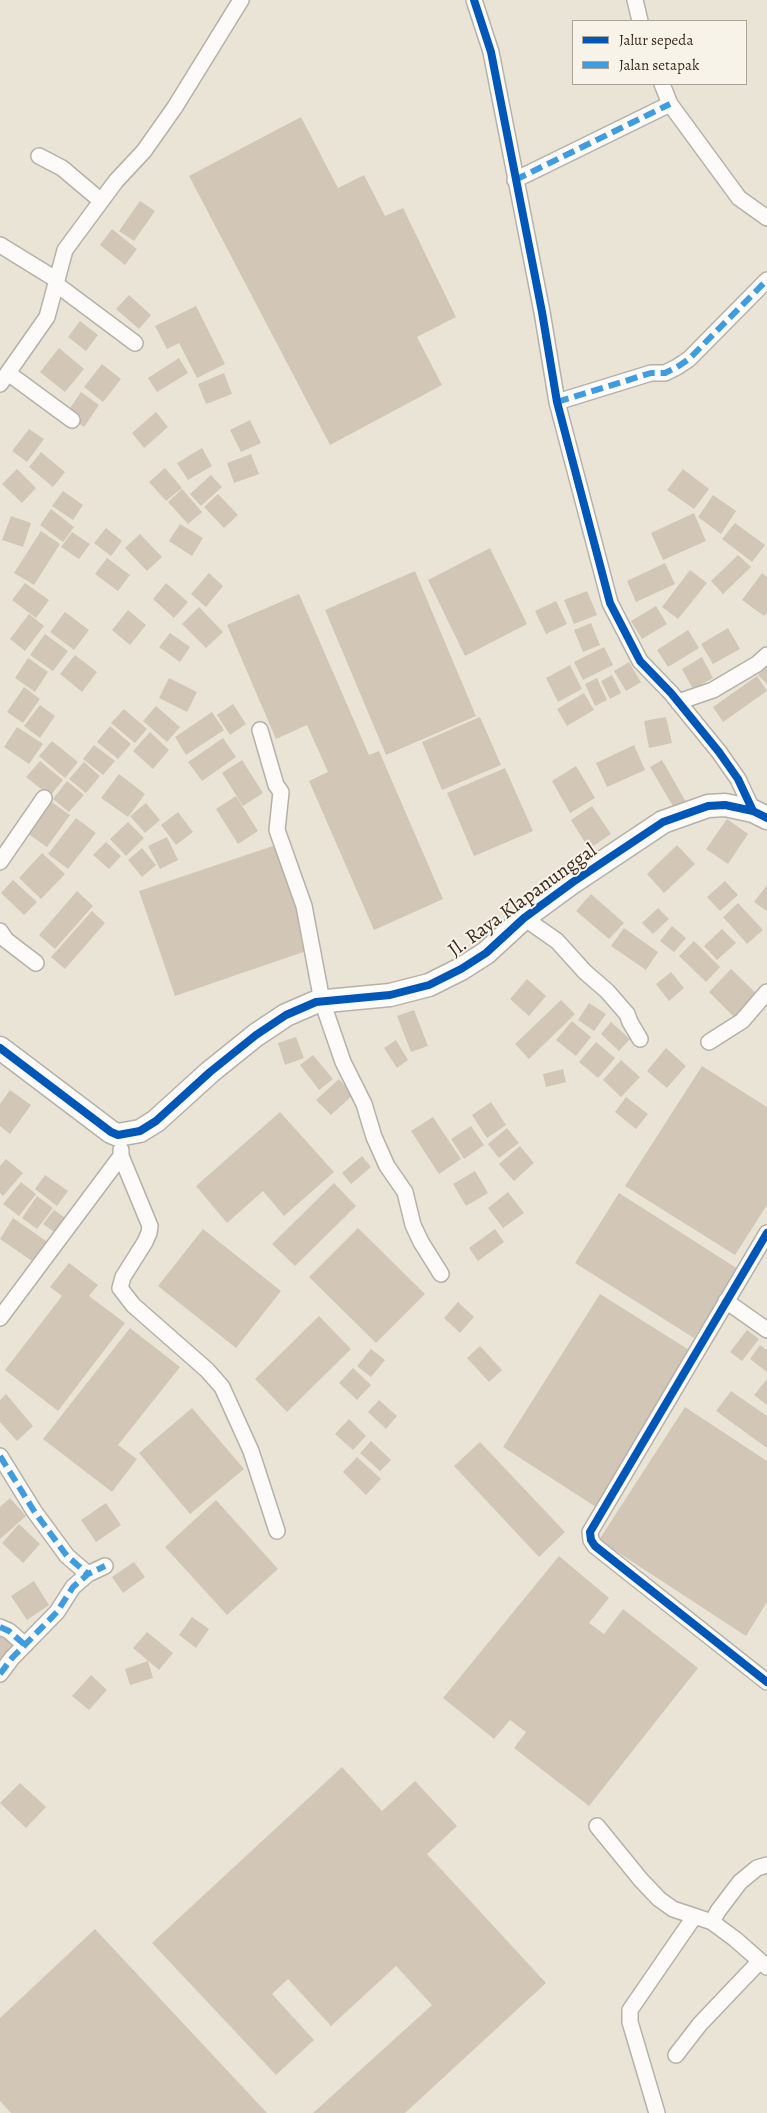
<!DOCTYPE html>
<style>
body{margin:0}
#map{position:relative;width:767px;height:2113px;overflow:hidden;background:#eae4d7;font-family:Alegreya,serif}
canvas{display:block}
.legend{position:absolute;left:572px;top:20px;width:175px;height:65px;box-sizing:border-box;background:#f7f3e8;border:1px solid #aca397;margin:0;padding:6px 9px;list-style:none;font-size:15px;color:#3b2a1e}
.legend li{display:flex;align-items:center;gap:10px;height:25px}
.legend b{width:25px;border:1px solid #aca397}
</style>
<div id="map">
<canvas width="767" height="2113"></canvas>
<ul class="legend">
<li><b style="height:6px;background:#0057b8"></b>Jalur sepeda</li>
<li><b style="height:6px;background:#3f9ce0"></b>Jalan setapak</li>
</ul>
</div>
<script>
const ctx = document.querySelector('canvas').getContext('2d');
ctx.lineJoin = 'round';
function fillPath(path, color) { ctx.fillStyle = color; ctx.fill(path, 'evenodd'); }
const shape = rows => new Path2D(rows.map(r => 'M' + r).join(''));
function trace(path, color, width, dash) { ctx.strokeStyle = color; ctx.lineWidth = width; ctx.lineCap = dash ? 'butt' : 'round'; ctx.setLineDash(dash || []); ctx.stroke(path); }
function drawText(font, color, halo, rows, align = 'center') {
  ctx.font = font + ' Alegreya,serif'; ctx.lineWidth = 4; ctx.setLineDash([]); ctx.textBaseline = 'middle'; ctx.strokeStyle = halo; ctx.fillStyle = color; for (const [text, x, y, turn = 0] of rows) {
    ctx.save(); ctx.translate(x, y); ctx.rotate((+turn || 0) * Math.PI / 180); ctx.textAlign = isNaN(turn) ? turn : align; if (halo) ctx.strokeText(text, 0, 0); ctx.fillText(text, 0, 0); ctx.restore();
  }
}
fillPath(shape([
 [301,117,338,188,364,175,385,216,403,208,456,317,417,337,442,385,330,445,189,176],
 [140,201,155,211,134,241,119,231],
 [112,229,137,249,125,265,100,245],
 [129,295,151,315,139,329,116,309],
 [196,306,225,364,197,378,179,343,167,349,155,326],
 [80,321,98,335,86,351,68,337],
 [59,348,84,369,65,392,40,372],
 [179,358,188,373,157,392,148,378],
 [102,364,121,379,103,402,84,387],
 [224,373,232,394,206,404,198,384],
 [81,392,99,405,84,427,66,414],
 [156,412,168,427,144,448,132,433],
 [250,420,261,443,241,452,230,430],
 [29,429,44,439,27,462,12,451],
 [202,448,212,466,188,480,177,463],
 [41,452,65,472,53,487,29,467],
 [251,454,259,474,234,483,227,463],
 [165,468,182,488,166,501,149,482],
 [17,469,36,488,22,503,2,484],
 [683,469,709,489,694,509,667,490],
 [211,475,222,487,201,506,190,494],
 [182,489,202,512,188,524,168,502],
 [63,491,83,505,73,520,52,506],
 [218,494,238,515,224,528,204,507],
 [713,495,736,511,721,534,698,517],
 [51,509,74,527,63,542,40,525],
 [694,513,706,541,663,560,651,533],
 [11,516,31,523,23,547,2,540],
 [735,523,765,545,752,562,722,539],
 [180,524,203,538,192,556,169,541],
 [106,528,122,541,111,556,94,543],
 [41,531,60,544,34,585,14,573],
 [72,532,90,544,79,559,61,547],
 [140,534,162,557,147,571,125,548],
 [490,548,527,624,465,656,428,580],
 [738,555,751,567,723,594,711,581],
 [107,558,130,575,118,591,95,574],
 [665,563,675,584,636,602,627,581],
 [690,570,707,583,678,619,662,607],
 [415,571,476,716,386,755,325,610],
 [209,573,223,586,206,607,191,594],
 [762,573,767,577,767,613,764,616,742,600],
 [25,583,49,600,36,618,12,600],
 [166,583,188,602,174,618,153,599],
 [587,591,597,615,574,624,564,600],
 [299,594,369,755,379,751,443,899,374,930,309,781,328,772,307,725,276,739,227,625],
 [556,601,567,624,546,634,535,611],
 [656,606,667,624,642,639,631,621],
 [199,607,223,632,206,648,182,624],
 [128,610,146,625,130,645,112,630],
 [65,612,89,630,74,650,50,632],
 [29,614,44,626,25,651,10,639],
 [591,623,600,645,583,652,574,630],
 [728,628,740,649,713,664,701,644],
 [688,630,699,648,668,667,657,650],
 [170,633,190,647,180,662,159,647],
 [45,634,68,651,53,671,30,655],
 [604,647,613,665,583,680,574,662],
 [75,655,97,672,82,692,60,674],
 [702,657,713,678,693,689,682,669],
 [28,658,48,672,35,692,15,678],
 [629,662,641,682,626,691,614,671],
 [570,665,582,689,558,702,546,678],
 [767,666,767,684,758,675],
 [612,675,621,693,610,699,601,681],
 [757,676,767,691,723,722,713,707],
 [169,678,197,692,187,712,159,698],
 [597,678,607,700,595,706,585,684],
 [24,687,40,699,23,723,7,712],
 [584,693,594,710,567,726,557,709],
 [233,704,246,724,230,735,217,715],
 [40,705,55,716,40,738,24,726],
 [156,706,180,727,167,742,143,721],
 [124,709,147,729,135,743,111,723],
 [212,712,224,730,186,755,175,737],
 [480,717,501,765,442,790,422,742],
 [666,717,672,743,649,748,644,721],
 [110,726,131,744,118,759,97,742],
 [17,727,43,744,29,764,4,747],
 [150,732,169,750,153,769,133,751],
 [223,738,236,757,202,781,188,762],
 [52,741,78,762,65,778,39,756],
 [94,745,115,761,103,775,83,759],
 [634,745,645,770,607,787,596,763],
 [242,760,263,793,243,806,222,773],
 [662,760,686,802,674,808,650,767],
 [40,761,63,780,50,796,26,777],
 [84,762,100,776,86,793,69,779],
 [576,766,595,798,570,813,552,781],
 [505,768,533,831,474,856,447,793],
 [119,774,145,794,128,817,101,798],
 [67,781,84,795,69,812,53,799],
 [236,796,258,831,238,844,216,809],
 [50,801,70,815,47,847,27,833],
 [146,803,160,820,145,833,130,816],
 [592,806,611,834,589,849,571,820],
 [178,812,193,832,176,845,161,825],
 [76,818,96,833,68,869,48,854],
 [727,819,748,834,728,864,706,849],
 [128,822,144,838,126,856,110,839],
 [167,837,178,860,160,869,148,846],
 [106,842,121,856,109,869,93,855],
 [276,845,312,949,175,996,139,891],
 [677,845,695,864,664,893,647,874],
 [142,848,156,865,142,877,128,860],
 [42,853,65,874,41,899,19,878],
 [13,880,37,902,24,915,1,893],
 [725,881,738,895,720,911,707,897],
 [767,885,767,911,754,902],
 [77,891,93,906,55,949,39,935],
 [591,894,624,923,609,939,576,911],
 [738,903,763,930,747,944,723,917],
 [658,908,669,919,653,934,642,923],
 [92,911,105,923,65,969,51,957],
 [672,926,686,938,674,952,660,941],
 [624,928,658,952,646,970,611,946],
 [722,929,736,943,717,960,704,946],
 [694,941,720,967,706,982,679,956],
 [731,969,760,997,737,1020,709,992],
 [671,972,684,988,669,1001,656,984],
 [527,979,546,996,529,1016,510,999],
 [561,1000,575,1014,529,1059,515,1044],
 [589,1003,606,1014,594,1031,578,1020],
 [414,1010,428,1046,411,1052,397,1016],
 [572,1021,591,1037,576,1056,556,1040],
 [611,1022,630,1039,619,1051,601,1034],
 [296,1037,304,1058,285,1065,278,1043],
 [396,1040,408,1060,397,1068,384,1048],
 [596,1042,615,1058,598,1078,579,1062],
 [666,1048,686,1066,667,1088,647,1071],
 [313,1055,333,1079,319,1090,300,1065],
 [621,1060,640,1077,621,1097,603,1080],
 [702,1066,767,1107,767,1205,735,1255,625,1186],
 [563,1069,566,1082,546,1087,543,1074],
 [339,1079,353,1095,331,1115,316,1100],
 [10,1090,31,1105,10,1134,0,1126,0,1104],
 [626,1097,648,1114,636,1129,615,1112],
 [491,1102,506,1125,487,1138,472,1115],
 [280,1112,334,1172,284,1216,263,1191,227,1223,196,1186],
 [433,1117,461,1159,439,1174,411,1131],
 [471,1126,484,1145,464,1159,451,1139],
 [507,1128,519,1143,499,1158,488,1144],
 [520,1146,534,1163,514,1181,499,1164],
 [362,1156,371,1167,351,1184,342,1173],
 [6,1159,23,1173,3,1196,0,1193,0,1166],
 [475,1171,488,1193,466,1206,453,1184],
 [45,1175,68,1191,57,1206,35,1189],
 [21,1182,36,1194,19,1216,3,1204],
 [334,1183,356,1206,295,1266,272,1244],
 [508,1192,524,1213,503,1228,488,1208],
 [619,1193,738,1269,694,1338,575,1263],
 [37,1196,53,1208,37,1229,22,1218],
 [54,1210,71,1222,60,1236,43,1224],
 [13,1218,49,1243,35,1263,0,1239],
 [358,1228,425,1294,376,1343,309,1277],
 [203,1229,281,1291,236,1348,158,1286],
 [495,1229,504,1242,478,1261,469,1248],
 [69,1263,98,1285,89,1296,125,1323,58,1411,5,1370,62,1296,50,1287],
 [600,1294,694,1353,596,1507,503,1447],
 [458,1302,474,1317,460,1333,444,1318],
 [319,1316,351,1349,287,1412,255,1379],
 [130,1328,180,1367,118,1445,137,1459,112,1492,43,1439],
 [747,1330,759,1339,742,1361,730,1352],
 [760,1345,767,1350,767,1372,750,1359],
 [480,1346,502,1370,489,1382,467,1358],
 [371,1349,385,1360,371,1377,357,1366],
 [353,1368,371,1385,357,1400,339,1383],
 [767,1379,767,1405,754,1395],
 [731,1391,767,1416,767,1448,716,1411],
 [6,1394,33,1426,17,1441,0,1422,0,1400],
 [379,1400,397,1416,386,1429,368,1412],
 [685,1407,767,1461,767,1602,746,1636,599,1540],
 [192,1408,244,1469,190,1514,139,1453],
 [349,1419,366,1436,353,1450,335,1434],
 [371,1441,391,1460,380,1471,360,1453],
 [480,1442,565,1532,539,1557,454,1466],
 [357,1457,381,1479,366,1495,343,1472],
 [10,1498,26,1516,0,1539,0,1507],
 [216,1500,278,1569,227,1615,165,1547],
 [106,1503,121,1525,96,1542,81,1520],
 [19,1524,40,1544,23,1563,2,1543],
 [559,1556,609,1598,589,1623,604,1634,623,1609,698,1668,589,1806,514,1748,526,1732,510,1720,494,1739,443,1698],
 [134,1562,145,1577,123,1593,112,1577],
 [34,1581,49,1605,27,1620,11,1596],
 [192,1617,209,1629,196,1648,179,1635],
 [0,1631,20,1646,0,1668],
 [147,1632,173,1653,159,1670,133,1648],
 [148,1661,153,1678,130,1685,125,1669],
 [91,1675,107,1690,89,1710,72,1696],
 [342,1767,382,1811,415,1781,457,1826,427,1854,546,1983,405,2113,313,2113,432,2005,396,1966,331,2026,288,1979,272,1994,314,2040,276,2075,152,1943],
 [20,1783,46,1807,26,1828,0,1803],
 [95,1929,267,2113,11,2113,0,2101,0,2018]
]), '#d2c6b7');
const street = shape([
 [474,0,491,52,542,312,557,402,610,603,640,661,671,693,719,752,738,779,753,811],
 [635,0,640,21],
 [662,84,670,104,739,198,767,218],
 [39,156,62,168,100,200],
 [515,180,670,104],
 [0,245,57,280],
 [56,284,135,343],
 [8,373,72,420],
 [0,384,47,317,65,250,116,181,144,151,175,107,241,0],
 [557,402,651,373,665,373,677,367,689,359,767,280],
 [678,702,713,690,757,664,767,655],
 [260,730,276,785,281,792,277,830,304,906,322,1001,343,1062,364,1104,374,1137,387,1166,405,1192,413,1225,421,1242,441,1274],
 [0,862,44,798],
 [524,918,557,941,585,972,607,991,627,1014,630,1022,640,1039],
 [0,931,6,940,36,963],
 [709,1042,742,1021,767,992],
 [121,1156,150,1226,149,1233,145,1242,123,1277,120,1288,133,1305,207,1370,222,1387,251,1451,277,1531],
 [767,1233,590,1532,591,1540,595,1546,767,1682],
 [726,1301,767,1330],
 [0,1318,121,1156,121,1150],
 [0,1456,34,1511,67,1556,88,1574],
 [0,1627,9,1631,25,1645],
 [0,1674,12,1658,57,1612,73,1587,88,1574,105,1566],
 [597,1826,641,1880,659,1899,673,1909,712,1922,735,1939,767,1967],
 [712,1922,718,1911,740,1882,757,1868,767,1865],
 [676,2055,700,2024,760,1961],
 [657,2113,630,2022,630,2010,694,1917]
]);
const secondary = shape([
 [0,1048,111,1132,118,1135,140,1131,156,1121,210,1072,256,1035,286,1015,316,1002,390,995,429,985,461,969,486,953,524,918,573,882,663,822,708,806,725,805,753,811,767,818]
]);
trace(street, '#b6b1a7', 18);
trace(secondary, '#b6b1a7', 25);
trace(street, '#fcfbf9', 15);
trace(secondary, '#fcfbf9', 22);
trace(shape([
 [515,180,670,104],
 [557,402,651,373,665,373,677,367,689,359,767,280],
 [0,1456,34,1511,67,1556,88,1574],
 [0,1627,9,1631,25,1645],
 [0,1674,12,1658,57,1612,73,1587,88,1574,105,1566]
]), '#3f9ce0', 6, [12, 6]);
trace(shape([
 [474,0,491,52,542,312,557,402,610,603,640,661,671,693,719,752,738,779,753,811],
 [0,1048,111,1132,118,1135,140,1131,156,1121,210,1072,256,1035,286,1015,316,1002,390,995,429,985,461,969,486,953,524,918,573,882,663,822,708,806,725,805,753,811,767,818],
 [767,1233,590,1532,591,1540,595,1546,767,1682]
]), '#0057b8', 8);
drawText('20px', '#3b2a1e', '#f7f3e8', [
 ["Jl. Raya Klapanunggal",523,901,-36]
]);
</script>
